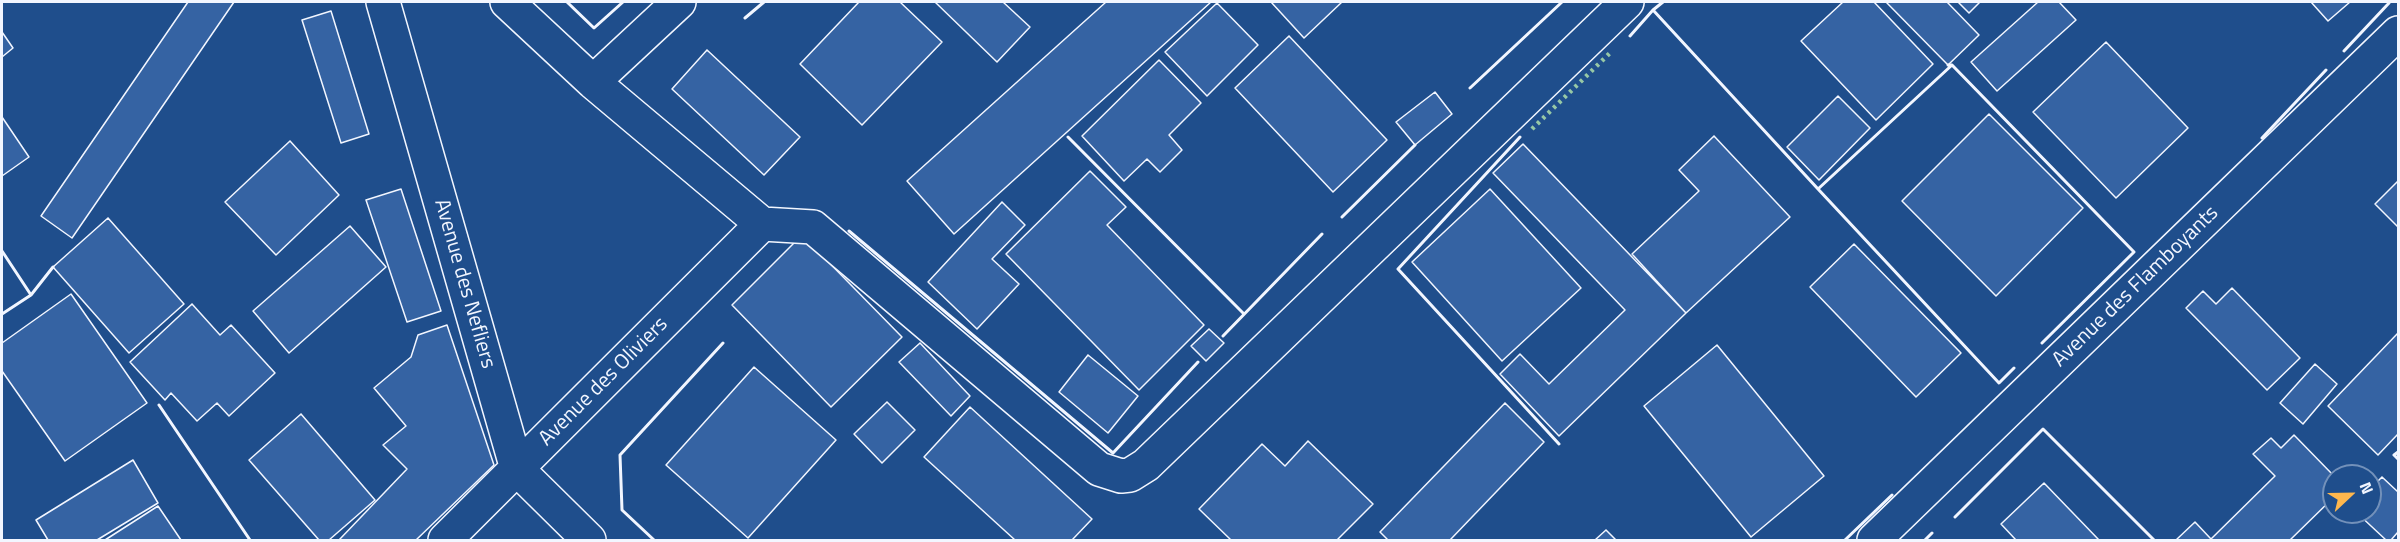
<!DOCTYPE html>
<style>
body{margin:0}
#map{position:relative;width:2400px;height:542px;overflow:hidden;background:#1f4e8c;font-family:"Titillium Web",sans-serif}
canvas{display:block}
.frame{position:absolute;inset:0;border:3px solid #f2f6ff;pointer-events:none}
.north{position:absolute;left:2322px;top:464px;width:60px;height:60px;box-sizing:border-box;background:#1f4e8c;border:2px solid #7391ba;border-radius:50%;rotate:68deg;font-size:16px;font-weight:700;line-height:24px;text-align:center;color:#f2f6ff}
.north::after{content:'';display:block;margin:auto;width:21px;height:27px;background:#ffb74d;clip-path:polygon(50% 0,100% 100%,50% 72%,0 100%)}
</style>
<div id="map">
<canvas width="2400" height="542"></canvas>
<div class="frame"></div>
<div class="north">N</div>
</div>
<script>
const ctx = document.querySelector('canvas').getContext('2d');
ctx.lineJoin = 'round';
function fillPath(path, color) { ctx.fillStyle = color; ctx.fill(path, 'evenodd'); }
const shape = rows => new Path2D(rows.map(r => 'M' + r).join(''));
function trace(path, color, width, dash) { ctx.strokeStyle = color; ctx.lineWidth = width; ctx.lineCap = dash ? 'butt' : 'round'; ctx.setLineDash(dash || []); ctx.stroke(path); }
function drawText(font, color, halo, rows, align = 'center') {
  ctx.font = font + ' "Titillium Web",sans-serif'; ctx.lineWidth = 4.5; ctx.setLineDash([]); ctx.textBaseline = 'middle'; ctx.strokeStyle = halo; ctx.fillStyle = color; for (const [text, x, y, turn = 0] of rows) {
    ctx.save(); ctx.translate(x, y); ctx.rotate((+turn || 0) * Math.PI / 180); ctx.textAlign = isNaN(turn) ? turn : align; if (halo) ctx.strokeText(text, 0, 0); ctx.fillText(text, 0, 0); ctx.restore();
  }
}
const building = shape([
 [188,2,234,2,72,238,41,216,188,2],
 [859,2,900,2,942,42,862,125,800,64,859,2],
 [935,2,1003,2,1030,27,997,62,935,2],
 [1106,2,1211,2,954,234,907,181,1106,2],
 [1271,2,1342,2,1304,38,1271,2],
 [1843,2,1874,2,1933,64,1876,120,1801,41,1843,2],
 [1886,2,1947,2,1979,35,1948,65,1886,2],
 [1958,2,1980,2,1969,13,1958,2],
 [2038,2,2059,2,2076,20,1997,91,1971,62,2038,2],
 [2311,2,2350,2,2328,21,2311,2],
 [1217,3,1258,45,1207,96,1165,52,1217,3],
 [331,11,369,134,341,143,302,20,331,11],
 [2,32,13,48,2,57,2,32],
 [1289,36,1387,140,1333,192,1235,88,1289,36],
 [2106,42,2188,128,2116,198,2033,112,2106,42],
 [707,50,800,137,764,175,672,89,707,50],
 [1159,60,1201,103,1169,135,1182,150,1160,172,1147,159,1124,181,1082,136,1159,60],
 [1435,92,1452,114,1415,145,1396,122,1435,92],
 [1838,96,1870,128,1819,180,1787,147,1838,96],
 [1989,114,2083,208,1996,296,1902,201,1989,114],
 [2,117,29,157,2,176,2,117],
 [1714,136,1790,217,1686,313,1632,254,1699,191,1679,170,1714,136],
 [290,141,339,195,276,255,225,202,290,141],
 [1523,144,1686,313,1559,436,1500,374,1520,354,1549,384,1625,310,1493,173,1523,144],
 [1090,171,1126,207,1107,225,1204,325,1139,390,1006,254,1090,171],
 [2398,181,2398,227,2375,204,2398,181],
 [401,189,441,311,407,322,366,200,401,189],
 [1490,189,1581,288,1502,361,1412,262,1490,189],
 [1002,202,1025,225,992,259,1019,284,977,329,928,282,1002,202],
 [108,218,184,304,129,353,53,267,108,218],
 [350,226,386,267,289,353,253,311,350,226],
 [802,235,902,337,831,407,732,305,802,235],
 [1854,244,1961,353,1916,397,1810,287,1854,244],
 [2232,288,2300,358,2267,390,2186,308,2203,291,2216,304,2232,288],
 [71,294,147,403,65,461,2,371,2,343,71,294],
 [192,304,220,335,231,325,275,373,229,416,217,403,197,421,171,393,165,400,130,362,192,304],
 [447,325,494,465,416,540,339,540,407,469,383,445,406,426,374,388,411,357,418,335,447,325],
 [1209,329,1224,343,1206,361,1191,346,1209,329],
 [2398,333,2398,434,2378,455,2328,406,2398,333],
 [920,343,970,396,951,416,899,362,920,343],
 [1717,345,1824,476,1751,537,1644,406,1717,345],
 [1088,355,1138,396,1108,433,1059,392,1088,355],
 [2315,364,2337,384,2303,424,2280,403,2315,364],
 [754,367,836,440,748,538,666,465,754,367],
 [887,402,915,430,882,463,854,434,887,402],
 [1505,403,1544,442,1450,540,1388,540,1380,532,1505,403],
 [970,407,1092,519,1072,540,1015,540,924,457,970,407],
 [301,414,375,500,329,540,319,540,249,460,301,414],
 [2294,435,2334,476,2334,497,2290,540,2176,540,2195,522,2211,539,2275,476,2253,454,2271,438,2281,448,2294,435],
 [1308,441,1373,504,1337,540,1231,540,1199,509,1262,444,1285,466,1308,441],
 [133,460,158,503,97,540,48,540,36,520,133,460],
 [2382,477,2398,492,2398,532,2391,540,2386,540,2356,512,2370,512,2370,489,2382,477],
 [2044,483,2099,540,2016,540,2001,524,2044,483],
 [158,506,181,540,105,540,158,506],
 [1606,530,1616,540,1595,540,1606,530]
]);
fillPath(building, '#3563a3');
trace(building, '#f2f6ff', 1.5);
const minor = shape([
 [383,2,517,469,589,540],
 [507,2,593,82,762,224,813,227,1099,469,1121,476,1130,475,1146,465,1627,2],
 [593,82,679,2],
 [445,540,762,224],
 [1874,540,2398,33]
]);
trace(minor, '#f2f6ff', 36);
trace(minor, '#1f4e8c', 33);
trace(shape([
 [1532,129,1610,53]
]), '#97c8a6', 4.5, [3, 4.5]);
trace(shape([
 [567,2,594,28,623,2],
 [1663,2,1653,10,1818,189,1952,65,1948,65],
 [745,18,764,2],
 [1630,36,1653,10],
 [2344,51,2389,3,2388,2],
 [1952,65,2134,252,2042,343],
 [1470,88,1562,2],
 [1068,137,1244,314],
 [1520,137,1398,269,1559,444],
 [2262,138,2326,70],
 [1818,189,1999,383,2014,368],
 [1342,217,1415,145],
 [849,231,1113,453,1198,362],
 [2,251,31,295],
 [2,314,31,295,53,267],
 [1223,336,1322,234],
 [159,405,250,540],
 [2398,452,2394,455,2398,459],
 [1955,517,2043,429,2154,540],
 [654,540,622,510,620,455,723,343],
 [1845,540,1892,495],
 [1925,540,1932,533]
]), '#f2f6ff', 3);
drawText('21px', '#f2f6ff', '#1f4e8c', [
 ["Avenue des Nefliers",464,284,74],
 ["Avenue des Flamboyants",2136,287,-44],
 ["Avenue des Oliviers",604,382,-45]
]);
</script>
